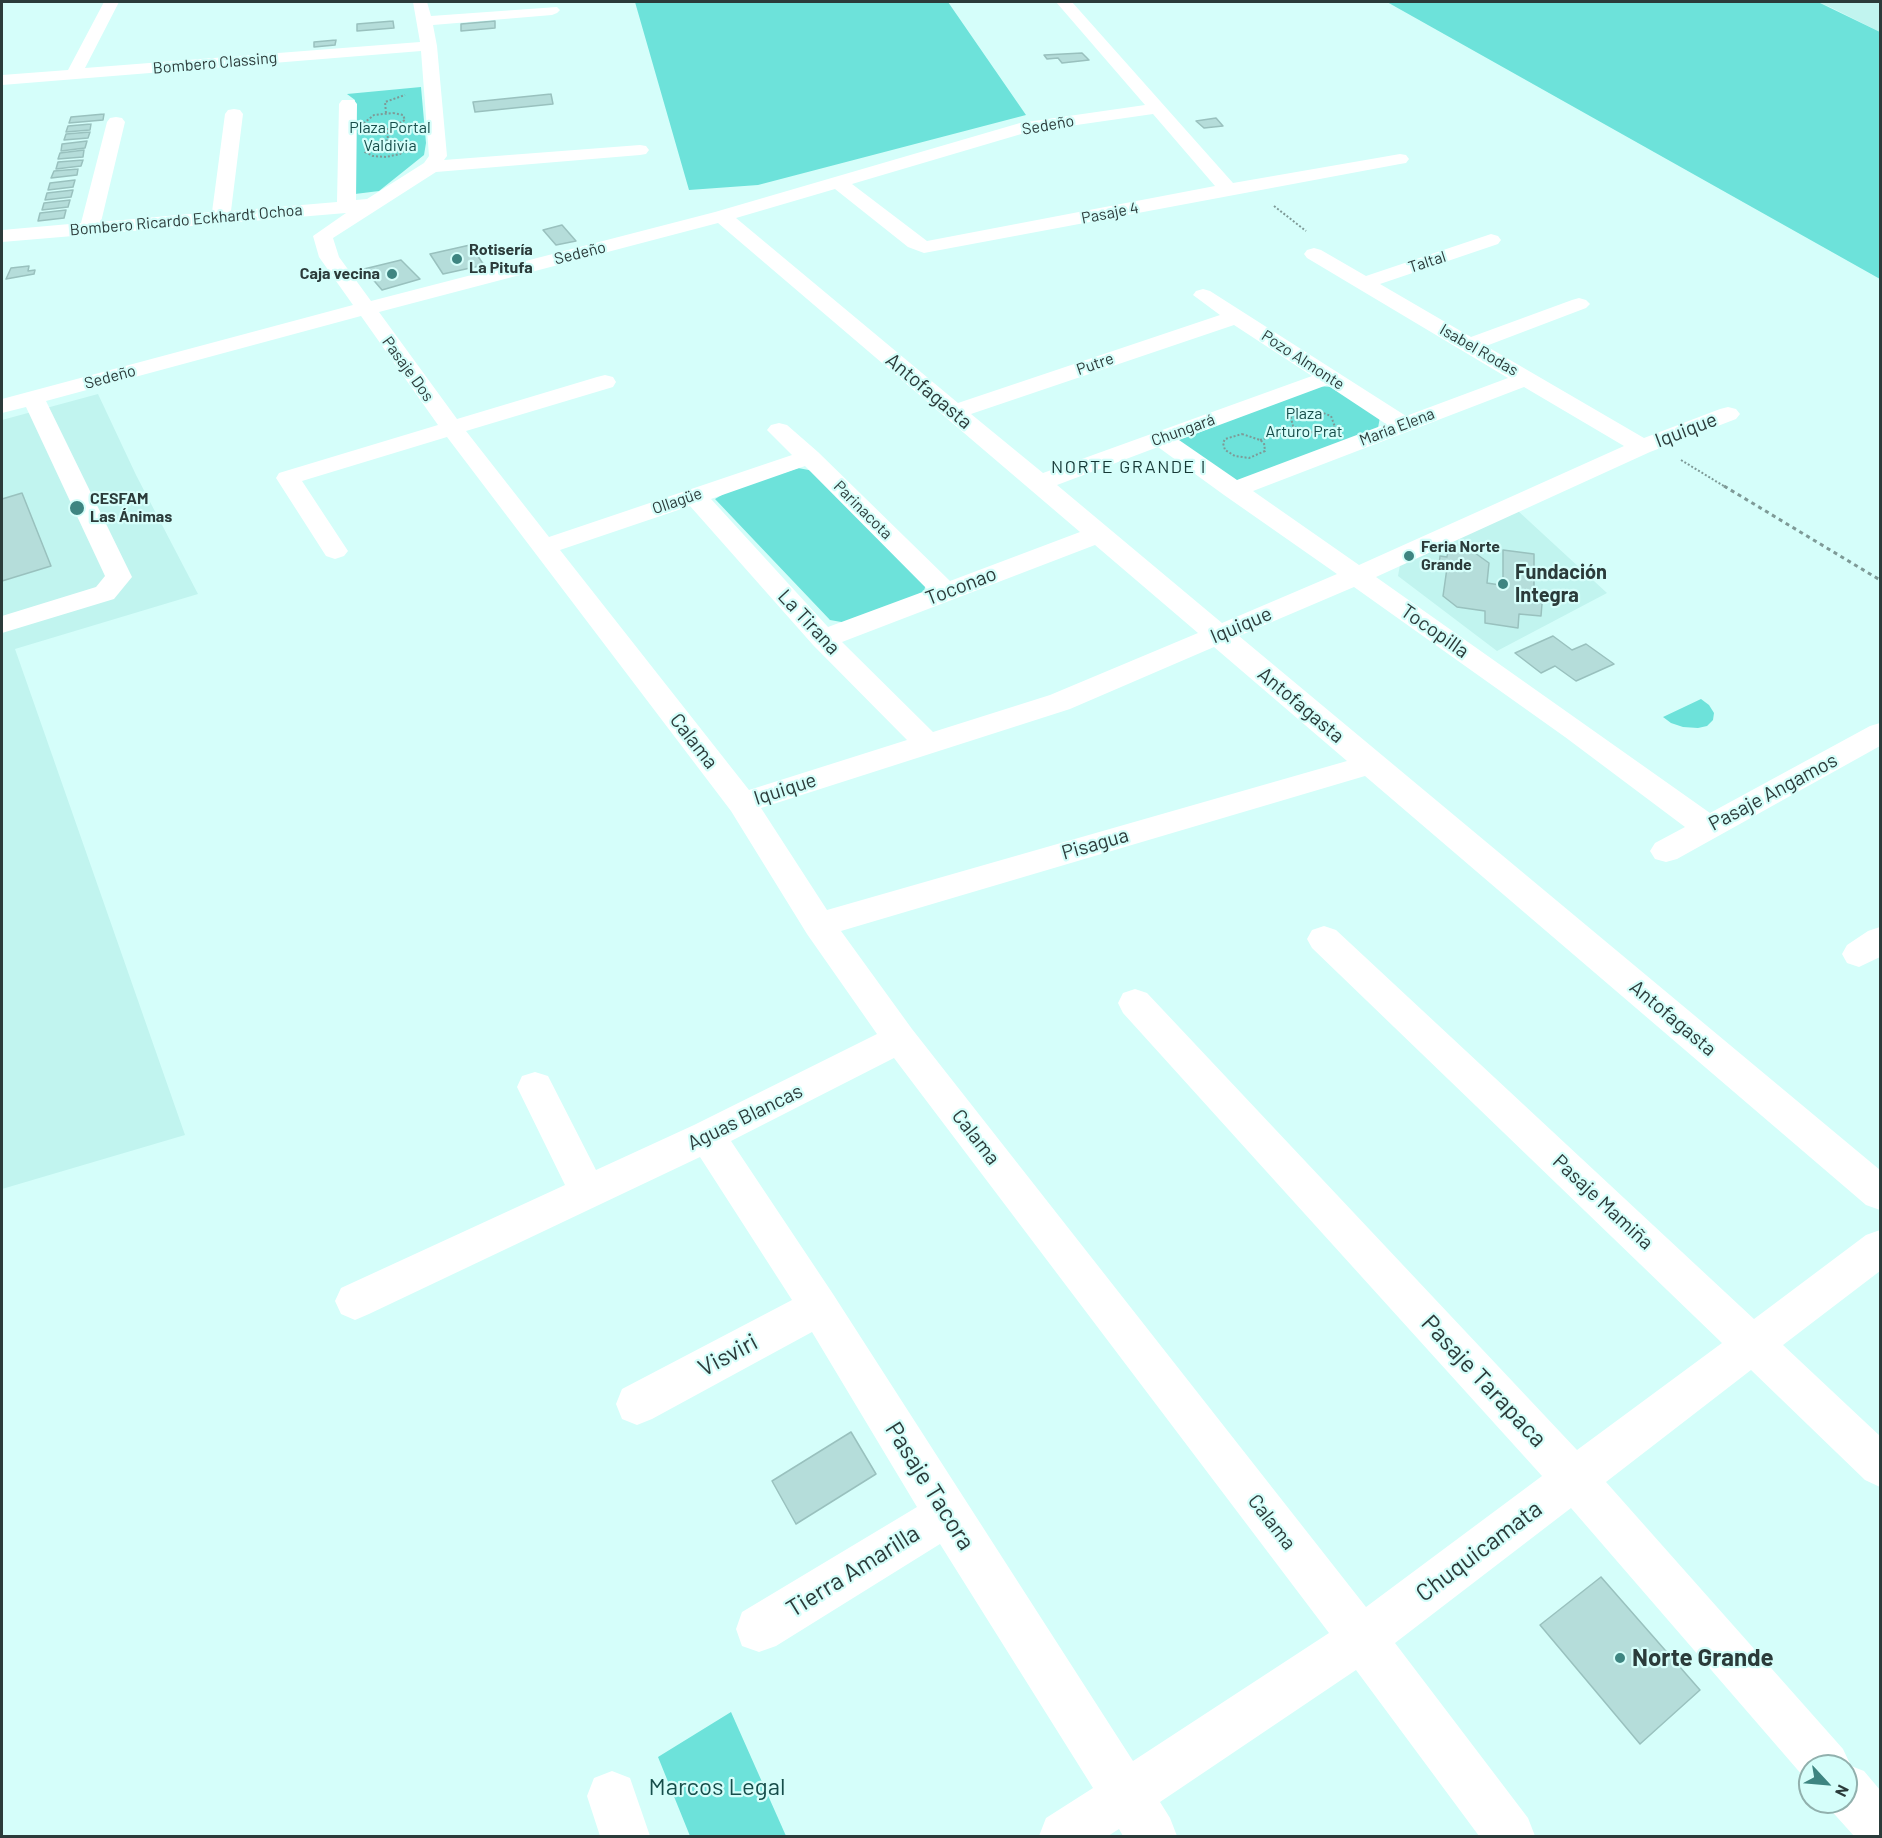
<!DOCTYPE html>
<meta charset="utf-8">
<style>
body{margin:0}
#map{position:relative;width:1882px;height:1838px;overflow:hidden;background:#d5fefa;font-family:Barlow,sans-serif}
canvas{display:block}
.frame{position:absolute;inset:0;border:3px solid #2b3b3a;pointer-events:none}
.north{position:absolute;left:1798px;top:1754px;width:60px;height:60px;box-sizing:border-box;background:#d5fefa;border:2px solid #91b0ad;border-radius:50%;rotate:116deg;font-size:16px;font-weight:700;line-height:24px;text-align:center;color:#2b3b3a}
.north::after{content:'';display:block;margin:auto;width:21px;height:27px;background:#3e8581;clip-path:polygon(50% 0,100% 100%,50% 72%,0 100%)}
</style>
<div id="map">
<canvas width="1882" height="1838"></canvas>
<div class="frame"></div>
<div class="north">N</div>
</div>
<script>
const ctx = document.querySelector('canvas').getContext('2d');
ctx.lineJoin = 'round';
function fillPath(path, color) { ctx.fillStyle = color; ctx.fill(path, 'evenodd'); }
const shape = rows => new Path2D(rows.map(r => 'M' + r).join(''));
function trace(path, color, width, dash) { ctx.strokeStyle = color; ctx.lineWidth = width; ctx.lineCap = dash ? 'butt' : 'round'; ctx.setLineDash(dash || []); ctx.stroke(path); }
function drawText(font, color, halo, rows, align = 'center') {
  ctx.font = font + ' Barlow,sans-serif'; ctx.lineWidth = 4.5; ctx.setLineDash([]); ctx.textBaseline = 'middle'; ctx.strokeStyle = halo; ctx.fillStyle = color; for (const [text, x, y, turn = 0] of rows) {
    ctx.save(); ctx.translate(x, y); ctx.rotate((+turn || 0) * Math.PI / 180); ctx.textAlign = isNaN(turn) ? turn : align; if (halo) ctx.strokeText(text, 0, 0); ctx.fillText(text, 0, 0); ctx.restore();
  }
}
fillPath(shape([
 [1818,2,1880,2,1880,32,1832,8],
 [98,394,136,475,198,594,15,649,185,1135,2,1189,2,420],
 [1517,510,1607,593,1497,651,1398,576,1400,565]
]), '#c1f4ef');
fillPath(shape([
 [635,2,948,2,1026,115,758,185,689,190],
 [1387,2,1818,2,1880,32,1880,279],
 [421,87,426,143,424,155,379,191,355,194,355,100,347,94],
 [1317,386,1332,387,1380,417,1378,428,1240,481,1224,480,1177,444,1179,439],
 [798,468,814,471,926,582,924,592,847,623,830,620,715,499,727,492],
 [1701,699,1709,705,1714,713,1713,720,1707,726,1698,728,1683,727,1671,723,1663,717],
 [731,1712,786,1836,690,1836,658,1757]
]), '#6de2da');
const building = shape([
 [393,21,394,28,357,31,357,24,393,21],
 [495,21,495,28,461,31,461,24,495,21],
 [336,40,335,45,314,47,314,42,336,40],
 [1082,53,1089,60,1062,63,1058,58,1047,59,1044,55,1082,53],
 [551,94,553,104,475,112,473,102,551,94],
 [104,114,103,120,69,123,71,117,104,114],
 [1216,118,1223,126,1204,128,1196,121,1216,118],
 [91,124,90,130,66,132,68,126,91,124],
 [90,132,88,138,64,140,66,134,90,132],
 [87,141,85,148,61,151,62,144,87,141],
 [84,150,83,157,58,159,60,153,84,150],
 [83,160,81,166,56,169,58,162,83,160],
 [78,169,77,175,51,178,54,171,78,169],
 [75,180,73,187,48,190,50,183,75,180],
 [73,190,71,197,45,200,47,193,73,190],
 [70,200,68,207,42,210,44,203,70,200],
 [66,210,64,218,38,221,40,213,66,210],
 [562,225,576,241,556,245,543,230,562,225],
 [470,245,484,265,443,274,430,254,470,245],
 [401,260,420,279,382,290,364,269,401,260],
 [29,266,28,271,35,270,34,274,6,279,11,268,29,266],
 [22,493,51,566,2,581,2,499,22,493],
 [1459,545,1468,548,1489,563,1487,583,1500,585,1503,582,1503,550,1534,554,1534,590,1543,591,1541,616,1519,614,1518,628,1485,623,1485,611,1457,607,1443,596,1447,568,1439,566,1440,556,1447,557,1448,549,1459,545],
 [1553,636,1572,650,1586,644,1614,664,1576,681,1555,666,1541,673,1515,653,1553,636],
 [851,1432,876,1474,796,1524,772,1481,851,1432],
 [1601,1577,1700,1690,1640,1744,1540,1625,1601,1577]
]);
fillPath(building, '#b5ddda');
trace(building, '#99c1be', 1.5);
trace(shape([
 [386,113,385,102,405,95],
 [393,113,403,115,405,120,393,127,380,129,368,127,364,123,374,115,393,113],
 [387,128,388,140],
 [388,140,406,143,408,148,400,154,386,157,373,156,365,152,366,147,370,144,388,140],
 [1274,206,1306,231],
 [1304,410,1318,411,1331,416,1335,427,1319,434,1298,429,1293,426,1291,418,1304,410],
 [1242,434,1260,440,1264,443,1265,451,1249,458,1235,456,1225,450,1223,443,1225,439,1242,434],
 [1260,440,1295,428],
 [1681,460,1727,488]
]), '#7e9a97', 2, [2, 2]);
trace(shape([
 [1724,486,1880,580]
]), '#7e9a97', 3, [4, 4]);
fillPath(shape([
 [104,2,119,2,85,68,420,42,413,2,427,2,431,16,557,7,560,10,557,13,552,15,433,25,437,46,447,156,444,160,640,145,646,146,649,150,646,154,640,155,436,172,333,238,339,257,371,301,715,212,1020,123,1145,105,1056,2,1072,2,1233,183,1400,154,1406,155,1409,159,1406,163,1400,164,924,253,908,247,835,189,736,218,958,403,1220,315,1193,295,1196,291,1203,289,1210,291,1406,416,1508,378,1307,258,1304,254,1307,250,1314,248,1321,250,1366,276,1491,234,1498,236,1501,240,1498,244,1380,284,1471,337,1572,300,1579,298,1586,300,1590,304,1586,308,1486,346,1644,438,1720,409,1728,407,1736,409,1740,414,1736,419,1650,452,1376,577,1710,813,1870,726,1880,723,1880,746,1677,859,1666,862,1655,859,1650,851,1655,843,1685,827,1565,737,1354,587,1239,636,1880,1170,1880,1210,1866,1205,1365,776,841,931,912,1029,1366,1607,1542,1476,1123,1013,1118,1003,1123,993,1135,989,1147,993,1577,1450,1722,1343,1312,948,1307,939,1312,930,1324,926,1336,930,1754,1319,1866,1235,1880,1230,1880,1271,1783,1345,1880,1436,1880,1487,1865,1480,1751,1370,1606,1482,1843,1749,1851,1766,1864,1771,1880,1790,1880,1836,1854,1836,1828,1807,1826,1802,1846,1802,1846,1766,1810,1766,1809,1783,1571,1508,1395,1643,1528,1818,1535,1836,1479,1836,1356,1670,1160,1802,1170,1818,1177,1836,1123,1836,1119,1829,1108,1836,1039,1836,1046,1818,1093,1788,940,1544,776,1646,759,1652,742,1646,736,1629,742,1612,917,1507,812,1332,652,1419,637,1425,622,1419,616,1404,622,1389,792,1300,700,1157,369,1314,355,1320,341,1314,335,1301,341,1288,565,1185,517,1087,522,1076,535,1072,548,1076,596,1170,694,1125,877,1034,807,934,731,811,447,437,302,481,348,551,344,556,335,559,326,556,276,478,279,473,438,425,361,316,46,401,132,577,114,599,2,633,2,616,96,587,105,576,26,407,2,413,2,399,353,305,319,257,313,236,346,213,2,242,2,230,81,223,107,122,110,118,116,117,122,118,125,122,101,222,212,212,225,114,228,110,234,109,240,110,243,114,231,211,337,202,339,104,342,100,354,100,357,104,356,200,367,199,424,163,429,156,421,51,2,85,2,75,68,70,104,2],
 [1153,114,1215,186,927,241,852,184,1028,132,1153,114],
 [718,223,1080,532,950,581,818,452,787,425,779,423,771,425,767,430,792,455,549,537,466,431,613,387,616,382,613,377,605,375,597,377,457,419,379,312,718,223],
 [1234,325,1312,376,1043,473,971,414,1234,325],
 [1327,385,1386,424,1237,480,1179,440,1327,385],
 [1524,387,1624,446,1359,565,1253,491,1524,387],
 [1158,447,1224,495,1337,574,1222,623,1057,485,1158,447],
 [805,466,928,590,828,627,711,499,805,466],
 [690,506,813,645,907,740,749,790,560,550,690,506],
 [1095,545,1198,633,1050,695,933,732,842,642,1095,545],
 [1214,647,1347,761,827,910,761,808,1070,709,1214,647],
 [894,1058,1329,1633,1133,1761,833,1294,731,1141,894,1058],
 [1880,927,1880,957,1859,967,1847,963,1842,954,1847,945,1868,931,1880,927],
 [612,1771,630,1778,650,1836,600,1836,587,1796,594,1778,612,1771]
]), '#fff');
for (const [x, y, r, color] of [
 [457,259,6,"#3e8581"],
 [392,274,6,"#3e8581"],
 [77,508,8,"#3e8581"],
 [1409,556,6,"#3e8581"],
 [1503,584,6,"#3e8581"],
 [1620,1658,6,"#3e8581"]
]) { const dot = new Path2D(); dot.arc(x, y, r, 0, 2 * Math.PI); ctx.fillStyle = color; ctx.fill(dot); trace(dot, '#d5fefa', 2); }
drawText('16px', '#2b3b3a', '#d5fefa', [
 ["Bombero Classing",215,63,-5],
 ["Sedeño",1048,125,-10],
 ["Pasaje 4",1110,213,-11],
 ["Bombero Ricardo Eckhardt Ochoa",186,220,-5],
 ["Sedeño",580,253,-14],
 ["Taltal",1427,262,-18],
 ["Isabel Rodas",1479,350,30],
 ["Pozo Almonte",1303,360,33],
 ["Putre",1095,364,-19],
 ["Pasaje Dos",408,369,54],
 ["Sedeño",110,377,-15],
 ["María Elena",1397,427,-21],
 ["Chungará",1183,430,-20],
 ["Ollagüe",677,501,-19],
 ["Parinacota",863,510,45]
]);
drawText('16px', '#164d4a', '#d5fefa', [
 ["Plaza Portal",390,128],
 ["Valdivia",390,146],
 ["Plaza",1304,414],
 ["Arturo Prat",1304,432]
]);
drawText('bold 16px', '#2b3b3a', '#d5fefa', [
 ["Rotisería",469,250],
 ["La Pitufa",469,268],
 ["Caja vecina",380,274,"right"],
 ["CESFAM",90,499],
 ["Las Ánimas",90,517],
 ["Feria Norte",1421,547],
 ["Grande",1421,565]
], 'left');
ctx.letterSpacing = '1.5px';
drawText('18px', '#173937', '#d5fefa', [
 ["NORTE GRANDE I",1129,467]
]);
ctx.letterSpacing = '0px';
drawText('20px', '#2b3b3a', '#d5fefa', [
 ["Antofagasta",929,391,40],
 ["Iquique",1686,430,-21],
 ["Toconao",961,586,-21],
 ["La Tirana",809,622,47],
 ["Iquique",1241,625,-23],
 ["Tocopilla",1435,631,35],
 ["Antofagasta",1301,705,40],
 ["Calama",694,741,52],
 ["Iquique",785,789,-18],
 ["Pasaje Angamos",1773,792,-28],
 ["Pisagua",1095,844,-16],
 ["Antofagasta",1673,1018,40],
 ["Aguas Blancas",745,1117,-26],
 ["Calama",976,1137,52],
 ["Pasaje Mamiña",1603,1202,43],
 ["Calama",1272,1522,52]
]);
drawText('bold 20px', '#2b3b3a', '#d5fefa', [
 ["Fundación",1515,572],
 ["Integra",1515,595]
], 'left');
drawText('24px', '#2b3b3a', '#d5fefa', [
 ["Visviri",728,1355,-28],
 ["Pasaje Tarapaca",1484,1381,47],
 ["Pasaje Tacora",930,1486,58],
 ["Chuquicamata",1479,1551,-37],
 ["Tierra Amarilla",853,1571,-32]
]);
drawText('bold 24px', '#2b3b3a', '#d5fefa', [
 ["Norte Grande",1632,1658]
], 'left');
drawText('24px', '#164d4a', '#d5fefa', [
 ["Marcos Legal",717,1787]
]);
</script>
